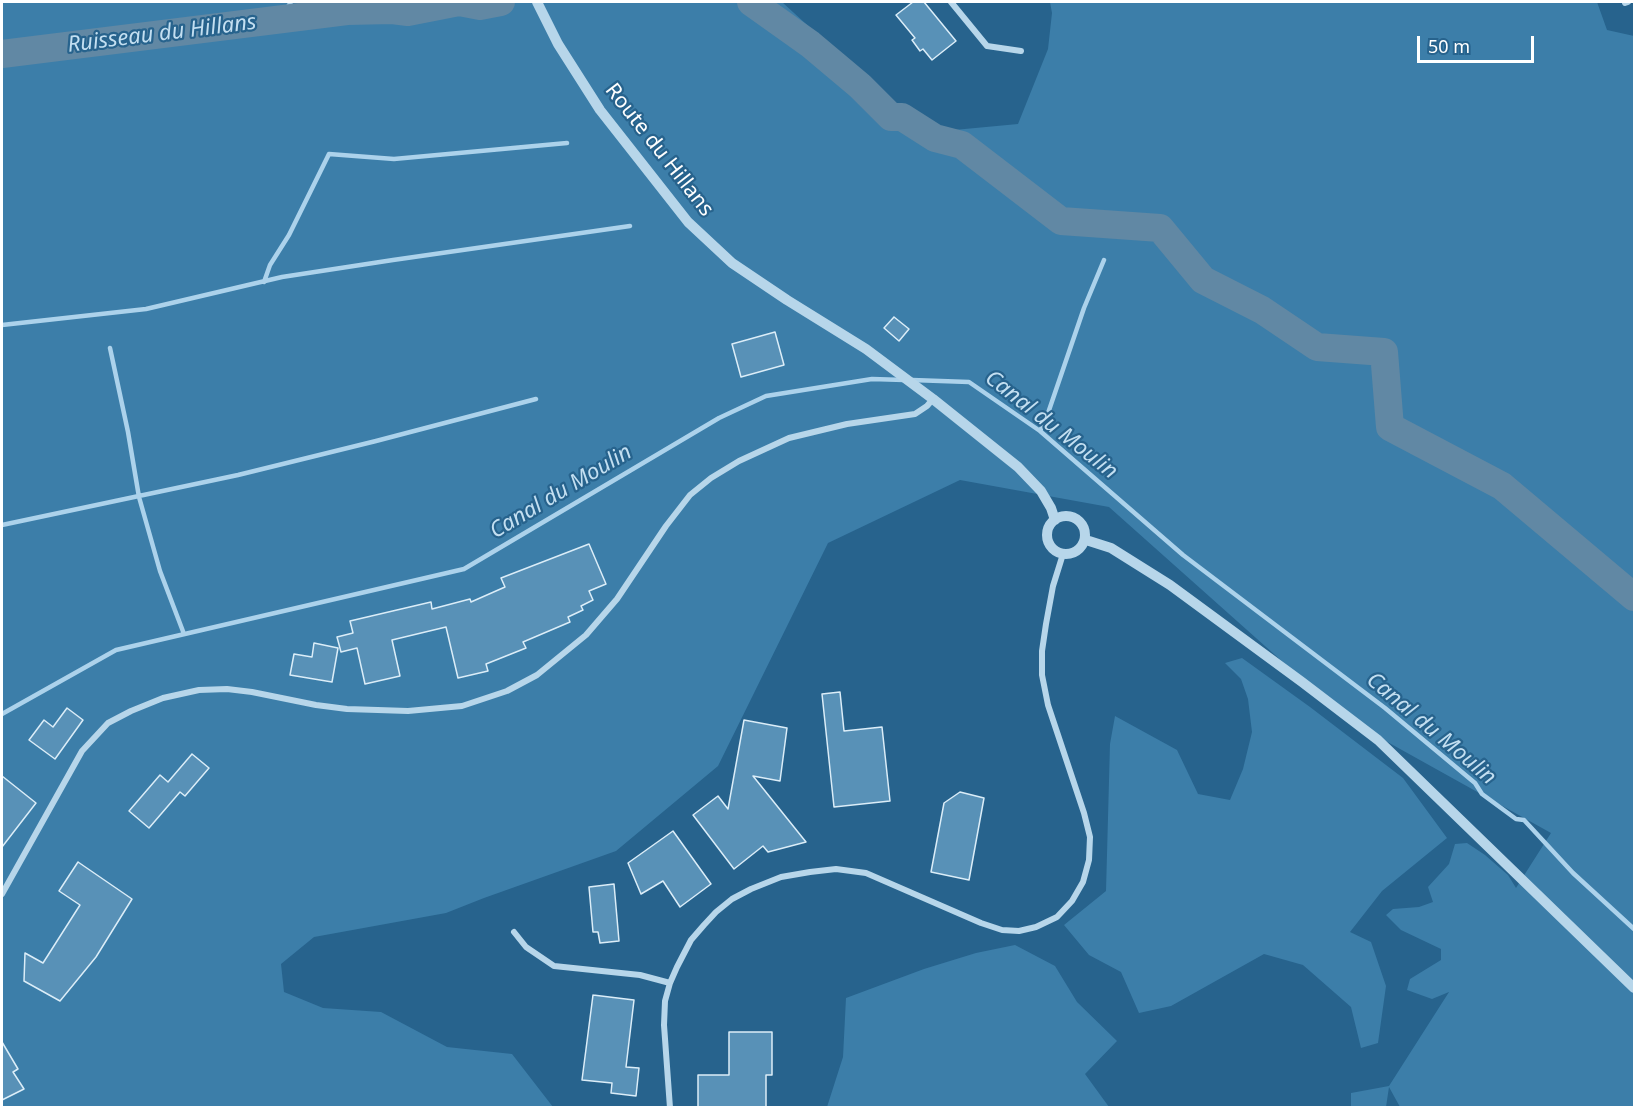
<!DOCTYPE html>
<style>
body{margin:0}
#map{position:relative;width:1636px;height:1109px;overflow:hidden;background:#27638d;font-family:"Noto Sans",sans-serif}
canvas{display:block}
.frame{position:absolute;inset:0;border:3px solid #fff;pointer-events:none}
.scale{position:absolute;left:1417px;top:36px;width:117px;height:27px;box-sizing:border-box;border:3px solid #fff;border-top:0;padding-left:8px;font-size:18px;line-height:21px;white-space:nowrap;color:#fff;-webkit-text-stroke:4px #27638d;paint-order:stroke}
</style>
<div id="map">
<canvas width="1636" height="1109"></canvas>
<div class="frame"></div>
<div class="scale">50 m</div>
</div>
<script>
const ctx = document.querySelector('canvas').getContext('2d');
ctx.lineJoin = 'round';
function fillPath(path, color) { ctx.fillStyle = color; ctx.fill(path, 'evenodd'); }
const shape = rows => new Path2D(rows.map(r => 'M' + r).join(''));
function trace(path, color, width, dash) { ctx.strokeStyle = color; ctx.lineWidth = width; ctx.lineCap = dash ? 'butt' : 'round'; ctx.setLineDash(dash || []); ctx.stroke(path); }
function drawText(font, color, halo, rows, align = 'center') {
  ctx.font = font + ' "Noto Sans",sans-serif'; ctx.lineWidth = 4.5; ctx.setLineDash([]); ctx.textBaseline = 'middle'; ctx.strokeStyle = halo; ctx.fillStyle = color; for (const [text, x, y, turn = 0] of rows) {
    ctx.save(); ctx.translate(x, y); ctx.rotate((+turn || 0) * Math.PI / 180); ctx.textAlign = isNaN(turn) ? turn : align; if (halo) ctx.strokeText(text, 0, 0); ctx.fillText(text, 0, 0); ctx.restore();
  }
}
fillPath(shape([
 [2,2,782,2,864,77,902,117,954,130,1018,124,1048,49,1052,13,1050,2,1597,2,1607,30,1634,36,1634,1107,1400,1107,1389,1087,1386,1107,1351,1107,1351,1093,1389,1086,1449,992,1432,999,1407,990,1410,979,1441,960,1441,949,1401,930,1386,915,1393,909,1419,907,1433,902,1428,887,1449,864,1455,844,1467,843,1485,855,1508,875,1516,888,1551,833,1348,720,1109,507,960,480,828,543,718,766,616,851,484,898,446,913,314,937,281,964,284,992,323,1008,381,1012,447,1047,512,1054,553,1107,2,1108],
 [1242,658,1310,707,1403,778,1447,838,1382,891,1350,932,1371,942,1386,986,1378,1043,1361,1048,1351,1007,1303,965,1264,954,1171,1006,1139,1013,1121,972,1089,955,1064,925,1106,891,1110,744,1115,716,1177,750,1198,794,1230,800,1243,769,1252,732,1248,699,1241,679,1225,663],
 [1015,945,1055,966,1077,1002,1117,1041,1085,1074,1109,1107,827,1107,843,1057,846,998,924,969,976,953]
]), '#3c7ea9');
trace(shape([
 [280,19,291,2],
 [264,282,270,265,289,235,329,154,394,159,567,143],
 [2,325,146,309,282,277,393,260,630,226],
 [110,348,128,432,139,497,160,571,184,634],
 [912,380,969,382,1040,431,1183,555,1385,708,1475,783,1482,794,1516,819,1524,820,1573,873,1634,929],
 [1040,431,1046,419,1084,308,1104,260],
 [2,525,238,475,376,441,536,399],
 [2,714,116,650,464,569,719,418,766,396,872,379,904,380]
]), '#acd2eb', 4.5);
trace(shape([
 [751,2,810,44,860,86,891,117,902,117,935,138,962,145,1061,221,1160,228,1203,280,1262,310,1317,347,1384,352,1390,427,1502,486,1634,597],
 [2,54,347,11,392,10,408,12,459,2,480,6,501,2]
]), '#6188a4', 28);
const building = shape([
 [913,2,924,2,956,41,932,60,923,49,920,51,912,40,915,38,896,15,913,2],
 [894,317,909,329,899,341,884,328,894,317],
 [775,332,784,365,741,377,732,344,775,332],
 [589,544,606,584,589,591,593,600,581,606,583,610,568,617,570,622,523,642,526,648,486,664,488,671,458,678,446,627,392,640,400,676,365,684,357,648,341,652,337,637,353,633,350,621,431,602,432,609,470,599,471,602,505,587,501,578,589,544],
 [314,643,338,648,332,682,290,675,294,654,312,657,314,643],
 [840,692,844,731,882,727,890,801,834,807,822,694,840,692],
 [67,708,83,720,55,759,29,740,44,720,53,727,67,708],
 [744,720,787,728,780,781,753,776,806,842,768,852,763,846,734,869,693,815,718,796,728,809,744,720],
 [192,754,209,768,185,796,180,792,149,828,129,811,160,775,168,782,192,754],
 [2,776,36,803,2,847,2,776],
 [960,792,984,798,969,880,931,872,944,803,960,792],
 [673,831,711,884,680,907,663,881,641,894,628,863,673,831],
 [78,862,132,899,96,957,60,1001,24,981,25,953,43,963,80,905,59,891,78,862],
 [614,884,619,941,600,943,598,932,593,932,589,887,614,884],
 [593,995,634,1000,626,1067,639,1068,636,1096,611,1093,612,1083,582,1080,593,995],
 [729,1032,772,1032,772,1075,766,1075,766,1107,698,1107,698,1075,729,1075,729,1032],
 [2,1042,18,1069,13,1072,24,1089,2,1100,2,1042]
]);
fillPath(building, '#5891b7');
trace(building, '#dbedf8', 1.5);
trace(shape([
 [951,2,987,46,1021,51],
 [1625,3,1628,2],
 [2,894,82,751,108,723,131,711,163,698,199,690,227,689,252,692,316,705,347,709,408,711,462,706,507,691,537,675,586,635,617,599,666,526,690,495,711,478,739,461,789,438,847,424,915,414,927,406,933,399],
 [514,932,526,947,554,966,640,975,670,983],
 [670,1108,664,1025,665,1001,670,983,677,967,691,940,704,925,716,912,732,899,751,889,781,877,810,872,836,869,866,873,981,923,1002,930,1019,931,1036,927,1057,917,1072,901,1083,882,1089,860,1090,837,1084,813,1048,705,1042,675,1042,651,1046,624,1053,586,1063,554]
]), '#b7d6ea', 6);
trace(shape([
 [537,2,558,44,600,110,688,222,732,263,787,300,866,349,933,399,1018,467,1041,491,1051,508,1055,520],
 '1047 535a19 19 0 1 1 38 0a19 19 0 1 1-38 0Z',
 [1086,540,1111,548,1170,585,1302,682,1378,740,1634,988]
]), '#b7d6ea', 10);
drawText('21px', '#fff', '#27638d', [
 ["Route du Hillans",659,150,52]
]);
drawText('italic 22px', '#c3dff1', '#27638d', [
 ["Ruisseau du Hillans",162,34,-7],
 ["Canal du Moulin",1051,425,38],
 ["Canal du Moulin",561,492,-31],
 ["Canal du Moulin",1431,729,40]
]);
</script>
